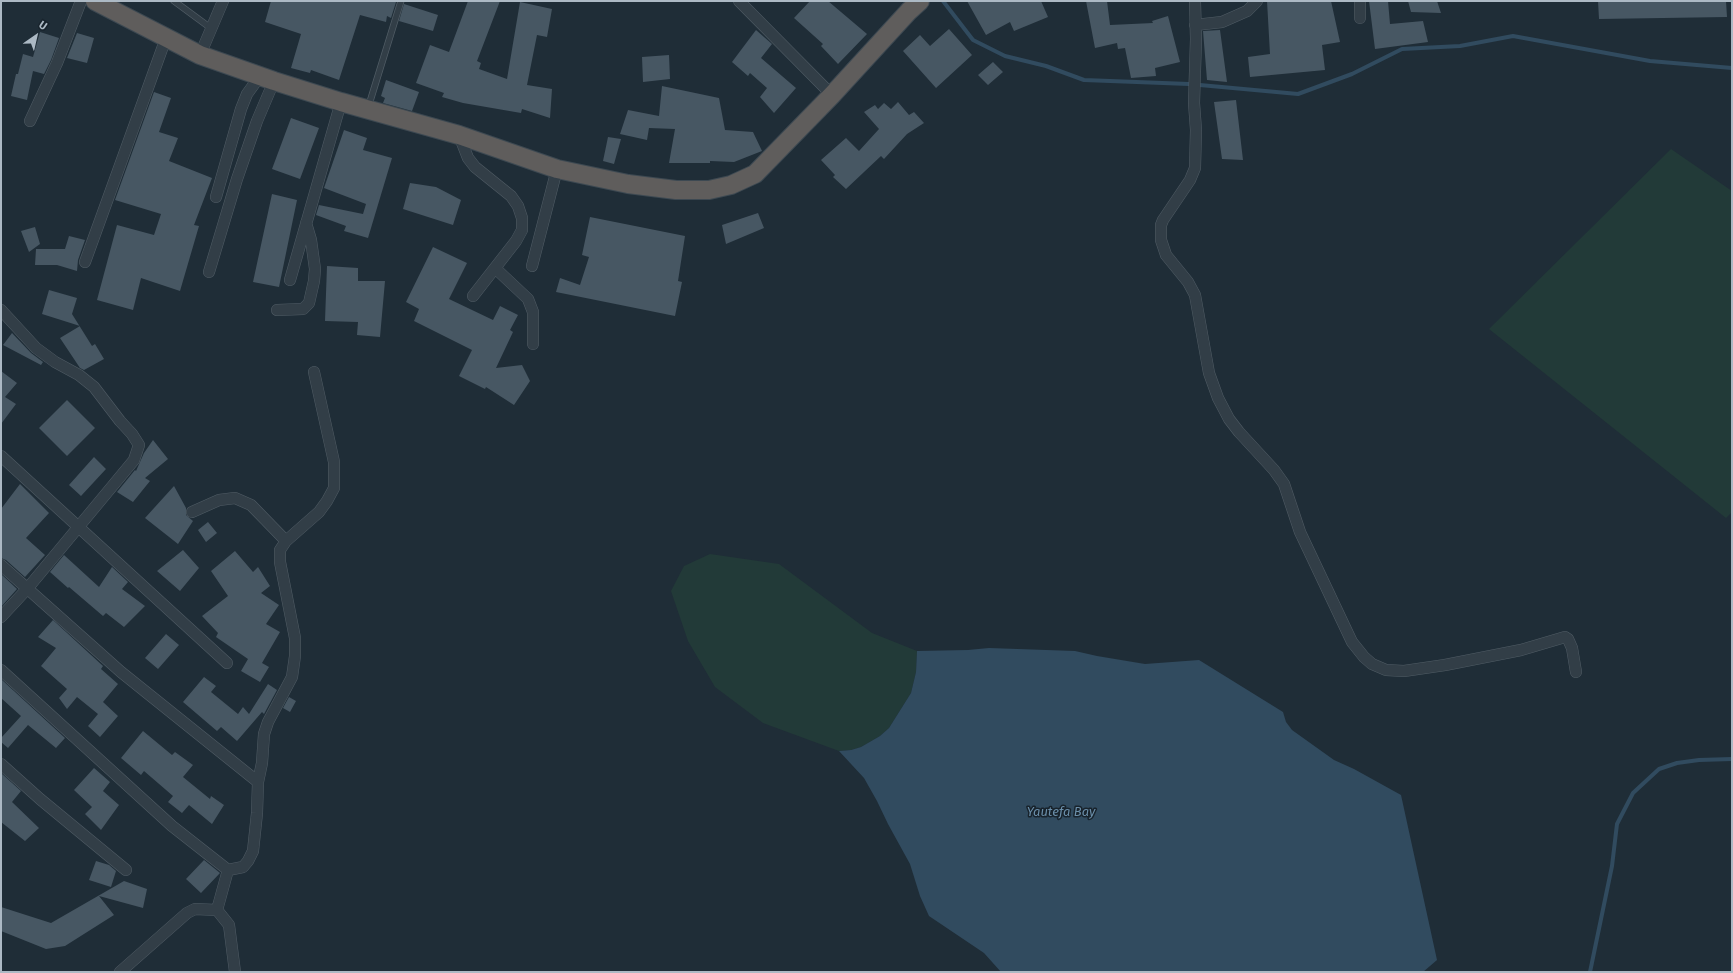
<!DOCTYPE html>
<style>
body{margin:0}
#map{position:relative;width:1733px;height:973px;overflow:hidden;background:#1f2d37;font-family:"Fira Sans",sans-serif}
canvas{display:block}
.frame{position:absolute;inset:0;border:2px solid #acb9c4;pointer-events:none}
.north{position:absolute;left:16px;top:16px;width:40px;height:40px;-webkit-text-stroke:3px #18232c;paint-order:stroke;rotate:34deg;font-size:11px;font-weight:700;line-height:16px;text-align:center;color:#acb9c4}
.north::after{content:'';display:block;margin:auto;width:14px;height:18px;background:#acb9c4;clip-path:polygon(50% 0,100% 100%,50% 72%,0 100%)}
</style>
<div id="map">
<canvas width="1733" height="973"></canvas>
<div class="frame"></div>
<div class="north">U</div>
</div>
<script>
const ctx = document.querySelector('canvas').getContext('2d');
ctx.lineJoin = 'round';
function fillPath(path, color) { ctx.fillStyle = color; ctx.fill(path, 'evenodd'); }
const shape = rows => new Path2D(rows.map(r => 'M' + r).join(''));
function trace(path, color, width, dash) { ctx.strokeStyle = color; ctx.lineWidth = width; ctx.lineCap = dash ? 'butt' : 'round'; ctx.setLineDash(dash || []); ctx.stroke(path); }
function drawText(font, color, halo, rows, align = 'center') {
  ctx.font = font + ' "Fira Sans",sans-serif'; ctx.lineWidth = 3; ctx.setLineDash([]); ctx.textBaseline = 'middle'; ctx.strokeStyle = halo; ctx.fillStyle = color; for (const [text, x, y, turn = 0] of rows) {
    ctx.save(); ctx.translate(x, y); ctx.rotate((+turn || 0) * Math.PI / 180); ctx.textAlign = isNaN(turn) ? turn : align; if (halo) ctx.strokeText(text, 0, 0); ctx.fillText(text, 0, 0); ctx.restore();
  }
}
fillPath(shape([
 [1671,149,1732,191,1732,512,1726,518,1489,329],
 [710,554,779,564,872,633,917,651,916,672,911,693,889,728,880,736,861,747,851,750,839,751,763,723,715,687,688,641,671,591,684,566]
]), '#223a38');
fillPath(shape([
 [989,648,1075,651,1097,656,1145,664,1199,660,1283,712,1286,722,1292,730,1334,760,1354,769,1401,795,1437,960,1423,972,1001,972,984,953,929,916,920,896,910,864,888,824,877,801,864,778,839,751,851,750,861,747,880,736,889,728,911,693,916,672,917,651,968,650]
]), '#314b5f');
trace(shape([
 [943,1,973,40,1005,56,1046,66,1084,80,1189,84,1298,94,1352,74,1402,49,1460,46,1513,36,1650,61,1732,68],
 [1590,972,1612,866,1617,824,1633,793,1659,769,1677,763,1699,760,1732,759]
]), '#314b5f', 4);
fillPath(shape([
 [271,1,394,1,396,2,391,18,387,16,386,22,360,15,339,80,311,70,310,73,291,68,301,34,265,22],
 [468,1,500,1,477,61,481,63,479,69,507,79,520,2,552,9,547,37,537,35,527,85,552,89,550,118,522,109,521,113,463,103,442,97,444,93,416,83,430,45,449,52],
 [810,1,828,1,867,34,838,64,821,46,823,44,794,18],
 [967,1,1041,1,1048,17,1014,31,1010,22,986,35],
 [1086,1,1107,1,1110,25,1153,23,1152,21,1168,16,1180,62,1155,68,1156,76,1131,78,1125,48,1118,49,1117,43,1095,48],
 [1267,1,1331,1,1340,42,1322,45,1325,70,1250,77,1248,57,1270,54],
 [1369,1,1388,1,1390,24,1423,21,1428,42,1375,49],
 [1408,1,1437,1,1441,13,1411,12],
 [1598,1,1726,1,1727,17,1599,19],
 [404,4,438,15,433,31,399,21],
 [949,29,972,55,936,88,903,51,920,35,930,46],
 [756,30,772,44,761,58,796,88,774,113,760,97,767,88,750,73,748,76,732,62],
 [1220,30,1227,82,1207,80,1203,31],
 [40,32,59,38,51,60,44,74,33,71,27,100,11,96,16,74,18,74,23,54,33,57],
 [77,33,94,38,87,63,67,58],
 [669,55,670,79,643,82,642,57],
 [993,62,1003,72,988,85,978,75],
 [386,80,419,92,412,111,383,103,385,98,381,96],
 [662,86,719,98,725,130,753,132,762,151,734,162,710,161,710,163,669,163,675,129,649,128,647,140,620,134,628,110,659,116],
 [154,92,171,98,159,132,178,138,169,161,212,178,194,225,199,226,180,291,141,278,133,310,97,300,117,225,154,235,161,214,115,200],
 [1236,100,1243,160,1222,159,1214,102],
 [898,102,909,115,914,112,924,123,907,134,884,159,881,156,846,189,833,177,835,175,821,160,846,138,859,151,879,129,864,112,875,105,878,109,884,103,891,109],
 [291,118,319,128,300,179,272,169],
 [344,130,367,138,363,150,392,158,368,238,344,231,346,226,316,215,319,205,363,214,366,204,324,188],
 [608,137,621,139,614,164,603,161],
 [410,183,436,187,461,200,453,225,403,209],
 [272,194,297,200,279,287,253,282],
 [758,213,764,228,726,244,722,225],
 [590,217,685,236,678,281,682,282,675,316,556,292,560,278,580,285,589,257,582,255],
 [35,227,40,244,29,252,21,231],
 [69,236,85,240,78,260,77,271,57,265,35,265,36,249,65,249],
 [433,247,467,263,449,299,493,320,500,306,518,315,510,330,513,332,496,368,522,365,530,381,514,405,486,387,485,389,459,376,472,350,414,321,419,309,406,302],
 [327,266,358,268,358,281,385,281,380,337,357,335,358,322,325,321],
 [49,290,77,298,72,314,92,346,95,344,104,359,84,370,80,368,60,338,80,326,42,314],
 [12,333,31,353,43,362,41,365,3,345],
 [1,371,17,383,5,397,16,404,1,424],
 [67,400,95,428,67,456,39,428],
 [153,440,168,459,145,478,150,481,133,502,117,492,135,470,136,471,144,453],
 [94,457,106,469,81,496,69,485],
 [20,484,49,513,26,538,45,555,25,577,6,560,1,558,1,509],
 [174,486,186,508,186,515,193,521,178,544,145,518],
 [208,522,217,533,206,542,198,530],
 [183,550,199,568,180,591,157,571],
 [235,551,253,572,258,567,270,586,261,593,279,605,266,624,280,632,262,663,269,667,260,682,241,671,248,659,216,637,218,633,202,616,228,596,211,571],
 [64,555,99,587,112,567,128,582,122,589,145,606,124,627,106,613,103,616,69,587,68,588,50,572],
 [1,574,17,589,1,607],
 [53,620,103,666,101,669,118,684,103,702,118,716,100,737,88,726,98,714,77,697,67,709,59,698,67,689,41,666,56,648,38,637],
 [166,634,179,645,158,669,145,658],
 [204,677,216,686,211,692,238,714,243,707,249,714,268,684,277,690,264,714,262,712,237,741,221,727,217,731,183,702],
 [1,679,65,738,56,748,28,725,8,748,1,742,1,738,21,716,1,698],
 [289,697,296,701,290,712,283,708],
 [143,731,172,755,175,752,193,765,183,777,210,799,211,796,224,805,212,824,189,805,182,813,168,802,173,796,144,771,141,775,121,758],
 [94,768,110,782,103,791,119,805,101,830,85,814,92,807,74,790],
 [1,773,21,791,12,802,39,828,25,841,1,822],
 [204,860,220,873,201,893,186,879],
 [96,861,109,865,116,871,111,887,89,880],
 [124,881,147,889,143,908,99,896,114,915,65,946,46,949,1,931,1,907,51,923]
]), '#475763');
const service = shape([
 [174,1,212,29],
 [368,108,401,1]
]);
const minor = shape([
 [739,1,832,95],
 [1195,1,1196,39,1194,103,1196,130,1195,168,1190,180,1163,220,1161,225,1161,240,1166,255,1188,282,1195,295,1209,373,1218,398,1229,419,1239,432,1274,470,1284,484,1300,532,1352,642,1364,657,1372,664,1386,670,1404,671,1445,665,1521,650,1565,637,1568,639,1572,648,1576,672],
 [1360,18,1360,1],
 [1195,25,1222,22,1247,11,1257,1],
 [200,55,223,1],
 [30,121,57,63,81,1],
 [459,135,468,158,475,167,511,196,518,206,522,218,522,230,516,241,473,296],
 [216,197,241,109,247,94,260,76],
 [85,262,166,38],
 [532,266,557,169],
 [495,268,528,299,533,312,533,344],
 [209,272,237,179,257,121,274,81],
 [290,280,341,102],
 [1,310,36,348,55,362,79,375,94,387,120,421,132,434,139,445,134,460,27,589,1,617],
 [277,310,303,309,309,303,314,281,315,269,311,240,306,223],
 [1,456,227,663],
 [192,512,219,500,235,498,251,505,286,541],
 [1,565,121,672,258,782],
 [1,670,172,826,228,870],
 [1,764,40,799,126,870],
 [217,910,228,870,243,867,248,861,253,851,257,813,258,782,262,763,264,734,268,722,292,677,295,656,295,638,280,562,280,550,286,541,319,512,327,501,334,488,334,462,314,372],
 [120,972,187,913,195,909,217,910,229,925,235,972]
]);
const trunk = shape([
 [95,1,200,55,274,81,341,102,459,135,557,169,628,184,676,190,709,190,731,185,755,174,832,95,909,11,920,1]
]);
trace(service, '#505c65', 7);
trace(minor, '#505c65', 12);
trace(trunk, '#3d4952', 20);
trace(service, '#323e47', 5.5);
trace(minor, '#323e47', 11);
trace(trunk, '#5f5d5c', 18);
drawText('italic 13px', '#6b8faa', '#18232c', [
 ["Yautefa Bay",1061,812]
]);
</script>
